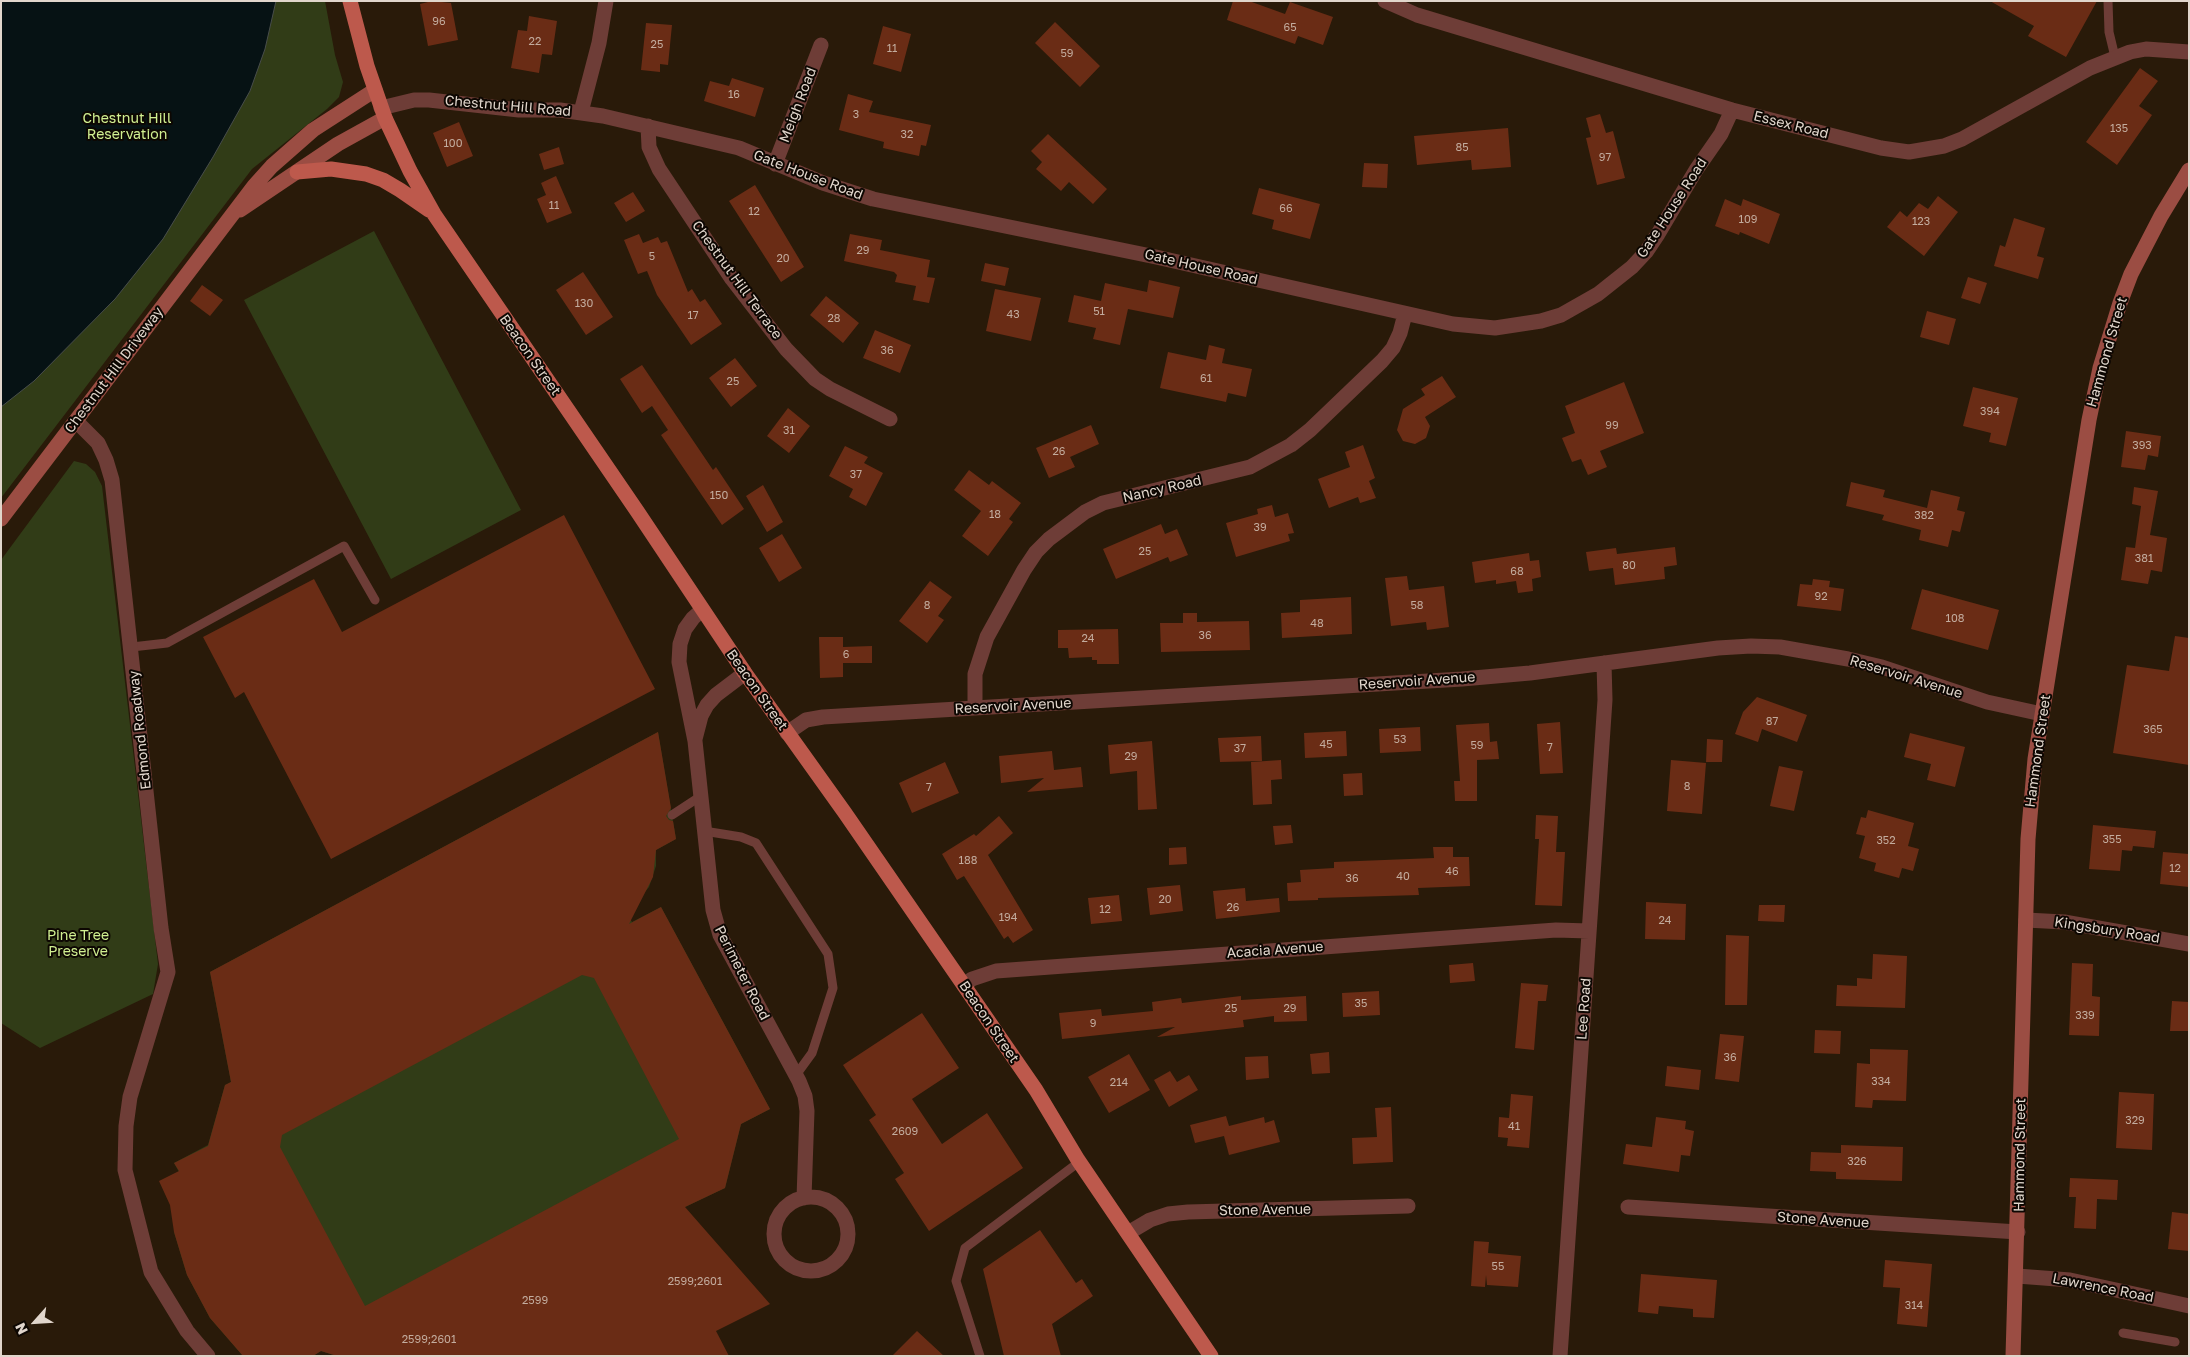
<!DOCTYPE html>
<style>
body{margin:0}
#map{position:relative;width:2190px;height:1357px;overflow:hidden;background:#291a09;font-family:"Golos Text",sans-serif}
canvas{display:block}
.frame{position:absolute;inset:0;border:2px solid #e1d6cc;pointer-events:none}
.north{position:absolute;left:10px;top:1297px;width:50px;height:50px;-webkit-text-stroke:4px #0d0702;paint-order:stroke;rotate:244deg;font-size:14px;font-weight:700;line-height:20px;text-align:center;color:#e1d6cc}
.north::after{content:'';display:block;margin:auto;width:18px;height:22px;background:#e1d6cc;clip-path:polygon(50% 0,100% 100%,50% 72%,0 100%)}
</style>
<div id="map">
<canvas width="2190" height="1357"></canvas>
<div class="frame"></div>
<div class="north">N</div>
</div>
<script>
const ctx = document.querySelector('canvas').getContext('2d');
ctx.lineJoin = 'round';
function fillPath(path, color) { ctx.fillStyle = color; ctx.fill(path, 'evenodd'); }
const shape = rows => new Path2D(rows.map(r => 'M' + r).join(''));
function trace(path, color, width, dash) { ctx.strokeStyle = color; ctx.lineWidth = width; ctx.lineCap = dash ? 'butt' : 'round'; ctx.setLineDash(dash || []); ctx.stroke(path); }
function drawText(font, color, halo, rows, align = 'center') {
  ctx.font = font + ' "Golos Text",sans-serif'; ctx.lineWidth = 4; ctx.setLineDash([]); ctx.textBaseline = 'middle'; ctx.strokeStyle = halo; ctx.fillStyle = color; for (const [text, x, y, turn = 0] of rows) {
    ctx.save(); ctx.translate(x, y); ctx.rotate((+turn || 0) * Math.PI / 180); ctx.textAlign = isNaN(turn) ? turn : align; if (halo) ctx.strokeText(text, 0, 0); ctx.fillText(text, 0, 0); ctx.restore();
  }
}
fillPath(shape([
 [1,1,325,1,335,55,343,82,339,97,327,109,252,169,1,498],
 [374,231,521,510,391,579,244,300],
 [74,461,86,464,95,472,102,486,158,964,153,994,40,1048,1,1023,1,560],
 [658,732,676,839,656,850,656,866,649,887,644,893,624,909,632,922,661,907,770,1109,741,1124,725,1188,685,1207,337,1356,321,1351,313,1356,243,1356,210,1318,187,1275,174,1232,179,1172,174,1163,208,1145,225,1085,231,1082,210,972]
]), '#313c17');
const water = shape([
 [1,1,276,1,265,49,250,91,213,157,163,239,115,299,34,381,1,407,1,1]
]);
fillPath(water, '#061214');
trace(water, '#484d4b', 1);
fillPath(shape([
 [432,1,451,3,458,40,428,46,420,4],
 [1233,1,1249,1,1285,14,1290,2,1333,17,1323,45,1298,36,1295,44,1227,20],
 [1990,1,2097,1,2066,57,2028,36,2034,26],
 [529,16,557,21,552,55,542,54,539,73,511,68,518,30,527,31],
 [1055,22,1100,66,1080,87,1035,43],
 [646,23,672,25,668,65,660,64,660,72,641,70],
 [883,26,911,34,901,72,873,64],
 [2140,68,2158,81,2139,106,2152,115,2117,165,2086,142],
 [732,78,764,88,755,117,704,101,710,81,729,86],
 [848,94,873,101,869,112,931,125,926,146,921,145,919,156,883,148,884,142,839,130],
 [1600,114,1606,133,1613,131,1625,178,1597,185,1586,138,1591,137,1586,118],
 [459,122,473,156,447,167,433,133],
 [1508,128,1511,167,1472,170,1471,160,1417,165,1414,136],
 [1048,134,1107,189,1093,204,1069,182,1061,191,1036,169,1042,162,1031,151],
 [559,147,564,164,544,170,539,154],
 [1364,163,1388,164,1387,188,1362,187],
 [556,176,572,213,547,223,537,199,546,195,541,183],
 [755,185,804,267,781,282,729,201],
 [1259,188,1320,204,1310,239,1272,229,1274,220,1252,214],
 [633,192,645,211,626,222,614,203],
 [1938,196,1958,212,1924,256,1887,227,1900,211,1907,217,1919,203,1928,209],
 [1725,199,1741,206,1743,199,1780,214,1769,244,1740,232,1739,235,1715,226],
 [2014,218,2045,228,2037,256,2044,258,2038,279,1994,266,2000,245,2005,247],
 [639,234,643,243,658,237,661,243,667,241,688,292,692,289,700,302,705,299,722,324,691,345,657,295,647,271,638,274,624,240],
 [850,234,882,240,880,250,930,260,927,277,935,278,929,303,913,300,916,286,895,282,897,275,894,272,844,261],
 [985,263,1009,268,1005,286,981,281],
 [583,272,613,317,586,335,556,290],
 [1968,277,1987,283,1980,304,1961,298],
 [1149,280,1180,287,1173,318,1128,309,1120,345,1093,339,1096,328,1068,322,1074,295,1101,301,1105,283,1147,292],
 [202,285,223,300,210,316,190,301],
 [995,289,1041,298,1031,341,986,331],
 [826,296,859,323,843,343,810,315],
 [1927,311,1956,319,1949,345,1920,337],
 [875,330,911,345,900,373,863,358],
 [1209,345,1225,349,1222,363,1252,369,1246,397,1228,393,1226,402,1160,388,1168,352,1206,360],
 [735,358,757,386,731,407,709,378],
 [642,365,713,470,716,467,744,509,722,525,661,435,668,430,652,406,642,413,620,379],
 [1442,376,1456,397,1425,417,1430,426,1426,438,1415,444,1403,441,1397,430,1403,409,1425,395,1421,389],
 [1624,382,1644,433,1600,451,1607,467,1588,475,1581,459,1572,462,1562,438,1575,433,1565,406],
 [1973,387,2018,398,2006,446,1989,442,1991,433,1963,426],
 [788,408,810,426,789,453,767,436],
 [1091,425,1099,444,1070,457,1075,467,1049,478,1036,448],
 [2126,431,2161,436,2158,457,2148,455,2145,470,2121,467],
 [1363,445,1375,478,1369,481,1376,498,1360,503,1358,497,1329,508,1318,479,1350,467,1345,452],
 [845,446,868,457,864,463,883,473,866,506,849,497,853,489,829,476],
 [969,470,989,485,992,481,1021,503,1009,519,1013,522,988,556,962,536,981,511,954,490],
 [1851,482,1885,490,1883,497,1927,508,1931,490,1960,497,1957,510,1965,512,1960,532,1952,530,1948,547,1919,540,1921,530,1882,520,1884,515,1846,506],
 [763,485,783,522,767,532,746,496],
 [2134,487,2158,491,2150,535,2167,538,2162,572,2151,570,2148,584,2121,580,2126,547,2135,548,2141,506,2132,504],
 [1272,505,1275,517,1288,513,1294,533,1288,534,1290,541,1236,557,1226,523,1258,514,1257,509],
 [564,515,655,689,331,859,244,692,235,698,203,637,314,579,342,632],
 [1161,524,1165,534,1177,529,1188,555,1170,562,1168,557,1116,579,1103,549],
 [782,534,802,568,779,582,759,548],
 [1675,547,1677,565,1664,567,1665,579,1615,585,1613,568,1589,571,1586,552,1616,548,1617,554],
 [1529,553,1530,561,1539,560,1541,577,1532,579,1533,591,1518,593,1516,581,1496,584,1496,580,1475,583,1472,562],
 [1407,576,1409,590,1444,586,1449,627,1427,630,1426,622,1391,626,1385,578],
 [1813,579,1830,581,1829,587,1844,589,1841,611,1797,606,1800,584,1812,585],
 [930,581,952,597,938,616,944,620,927,643,899,621],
 [1922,589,1999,610,1988,650,1911,629],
 [1351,597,1352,634,1282,638,1281,613,1300,612,1300,600],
 [1183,613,1197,613,1197,622,1249,621,1250,650,1161,652,1160,623,1183,623],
 [1118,629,1119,664,1097,664,1097,660,1092,660,1092,657,1069,658,1068,648,1058,648,1058,630],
 [2175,636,2189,638,2189,765,2113,753,2127,665,2169,671],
 [819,637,843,637,843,647,872,646,872,663,843,663,843,677,820,678],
 [1757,697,1807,715,1797,742,1762,729,1758,742,1735,734,1743,712],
 [1560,722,1563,773,1540,774,1537,724],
 [1489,723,1490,742,1497,741,1499,759,1477,760,1477,801,1455,801,1454,781,1460,781,1456,725],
 [1420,727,1421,751,1380,753,1379,729],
 [1346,731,1347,756,1305,758,1304,733],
 [658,732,671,808,666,816,669,820,673,821,676,839,656,850,653,877,629,924,661,907,770,1109,741,1124,725,1188,685,1207,770,1304,716,1331,729,1356,337,1356,321,1351,313,1356,243,1356,210,1318,187,1275,174,1232,170,1205,159,1181,179,1171,174,1163,208,1146,225,1085,231,1082,210,972],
 [582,975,594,978,679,1139,365,1306,280,1147,282,1135],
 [1910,733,1965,747,1955,787,1927,780,1931,764,1904,757],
 [1261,736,1262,761,1220,762,1218,738],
 [1707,739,1723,740,1722,762,1706,762],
 [1152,741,1157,809,1138,810,1137,771,1110,774,1108,745],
 [1052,751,1054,770,1081,767,1083,787,1027,792,1044,778,1001,783,999,756],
 [1281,760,1282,779,1271,780,1272,804,1253,805,1251,762],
 [1671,760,1706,763,1702,814,1667,811],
 [945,762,959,793,912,813,899,783],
 [1779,766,1803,771,1794,811,1770,806],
 [1362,773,1363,795,1344,796,1343,774],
 [1868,810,1914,823,1908,846,1919,849,1913,871,1902,868,1899,878,1874,871,1876,863,1859,858,1865,836,1856,834,1861,817,1866,818],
 [1536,815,1558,816,1556,852,1565,852,1562,906,1535,905,1539,839,1535,839],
 [999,816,1013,833,988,855,1033,930,1013,943,1008,936,1004,939,964,876,957,880,942,854,974,834,976,836],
 [1291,825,1293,843,1275,845,1273,826],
 [2093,825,2156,831,2154,848,2133,846,2132,851,2122,850,2120,871,2089,869],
 [1186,847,1187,864,1169,865,1169,848],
 [1433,847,1453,847,1453,857,1469,857,1470,886,1418,888,1419,895,1318,898,1318,900,1288,901,1287,883,1301,882,1300,870,1334,868,1334,862,1434,858],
 [2163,852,2189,854,2189,887,2160,884],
 [1180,885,1183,911,1150,915,1147,888],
 [1245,888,1246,901,1279,898,1280,912,1216,919,1213,891],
 [1119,895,1122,921,1091,924,1088,898],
 [1646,902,1686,904,1685,940,1645,939],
 [1759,905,1785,905,1784,922,1758,921],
 [1726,935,1749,936,1747,1005,1725,1005],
 [1873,954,1907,956,1905,1008,1836,1006,1837,985,1857,986,1857,978,1872,979],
 [1473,963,1475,981,1450,983,1449,965],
 [2072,963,2093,964,2092,996,2100,997,2099,1036,2069,1035],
 [1521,983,1548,985,1546,1001,1538,1001,1534,1050,1515,1048],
 [1379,991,1380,1015,1343,1017,1342,993],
 [1241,996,1241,1000,1306,996,1307,1021,1274,1022,1274,1016,1243,1020,1244,1027,1157,1037,1175,1027,1062,1039,1059,1013,1101,1009,1102,1016,1153,1011,1152,1002,1181,998,1182,1003],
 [2172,1001,2189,1002,2189,1031,2170,1031],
 [922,1013,959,1068,912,1099,942,1144,987,1113,1023,1168,929,1231,895,1179,904,1173,869,1120,876,1115,843,1065],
 [1815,1030,1841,1031,1840,1054,1814,1053],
 [1720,1034,1744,1036,1739,1082,1715,1079],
 [1870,1049,1908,1050,1906,1101,1873,1100,1872,1108,1855,1107,1857,1063,1870,1064],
 [1329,1052,1330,1073,1312,1074,1310,1054],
 [1129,1054,1150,1090,1109,1113,1088,1077],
 [1268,1056,1269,1078,1246,1080,1245,1057],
 [1667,1066,1701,1070,1699,1090,1665,1086],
 [1170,1071,1177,1082,1189,1075,1198,1090,1169,1107,1154,1080],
 [2119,1092,2154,1094,2152,1150,2116,1148],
 [1511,1094,1533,1096,1529,1148,1507,1146,1508,1138,1498,1137,1499,1117,1509,1118],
 [1391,1107,1393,1162,1353,1164,1352,1138,1377,1137,1375,1108],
 [1226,1116,1229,1126,1264,1117,1265,1123,1274,1120,1280,1142,1229,1155,1224,1136,1195,1143,1190,1125],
 [1656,1117,1686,1121,1685,1129,1694,1131,1690,1156,1681,1155,1679,1172,1623,1164,1626,1144,1652,1147],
 [1841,1145,1903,1147,1902,1181,1836,1179,1836,1172,1810,1171,1811,1152,1841,1153],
 [2070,1178,2118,1180,2117,1200,2097,1199,2096,1229,2074,1228,2076,1197,2069,1197],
 [2172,1212,2189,1214,2189,1251,2168,1249],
 [1040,1230,1076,1283,1082,1279,1093,1296,1052,1324,1061,1356,1004,1356,983,1269],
 [1474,1241,1489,1242,1488,1253,1521,1256,1518,1287,1487,1285,1486,1275,1485,1287,1471,1286],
 [1885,1260,1932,1264,1927,1327,1897,1324,1900,1288,1883,1287],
 [1641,1274,1717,1280,1714,1318,1693,1317,1693,1309,1659,1306,1658,1314,1638,1312],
 [917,1331,944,1356,892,1356]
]), '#6a2c15');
trace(shape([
 [2108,1,2109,32,2115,57],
 [132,647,167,643,344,546,375,600],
 [672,815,701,796],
 [704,831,741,837,756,843,828,954,833,988,812,1053,796,1075],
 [2123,1333,2175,1342],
 [980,1356,956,1281,965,1248,1079,1162]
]), '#6e3d37', 9);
trace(shape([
 [1385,1,1417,15,1732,110,1881,148,1909,152,1944,146,1962,139,2090,68,2130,52,2146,49,2189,52],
 [381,108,414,100,429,100,519,110,560,110,603,116,739,148,823,183,873,199,1156,257,1453,324,1495,328,1541,321,1561,315,1598,294,1632,267,1646,252,1658,234,1696,170,1721,134,1732,110],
 [581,112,599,43,606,1],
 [648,126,649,147,659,169,732,279,786,349,815,379,830,389,890,419],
 [775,164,821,45],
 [76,421,98,443,106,460,112,480,161,928,168,972,130,1097,126,1126,125,1170,151,1272,187,1331,208,1356],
 [702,610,693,618,685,629,680,644,679,662,695,741,713,910,720,935,799,1081,805,1096,807,1111,804,1198],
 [975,708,975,674,987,637,1024,570,1036,552,1049,539,1085,512,1103,503,1250,467,1291,445,1310,430,1382,361,1393,348,1400,333,1405,314],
 [787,733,806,720,823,717,1462,679,1530,673,1718,648,1751,646,1780,647,1848,659,1882,667,1987,702,2042,714],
 [695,739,701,716,707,705,716,695,745,673],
 [2026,920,2064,922,2189,944],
 [964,985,972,979,996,971,1556,930,1589,931],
 '774 1234a37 37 0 1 1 74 0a37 37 0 1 1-74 0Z',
 [1628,1207,2018,1232],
 [1128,1233,1150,1220,1168,1214,1188,1212,1408,1206],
 [2017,1276,2070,1280,2189,1306],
 [1560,1356,1605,700,1604,663]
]), '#6e3d37', 15);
trace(shape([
 [240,210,338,144,385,118],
 [1,519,254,186,272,166,313,130,375,90],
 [2013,1356,2028,839,2035,759,2089,420,2100,368,2120,303,2131,274,2161,216,2189,170]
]), '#9b4d43', 15);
trace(shape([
 [350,1,367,66,385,118,410,171,434,214,637,511,745,673,845,813,1036,1090,1078,1160,1211,1356],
 [297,172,331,169,366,174,383,180,400,190,429,210]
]), '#bd594c', 15);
drawText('11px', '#c3ac9e', null, [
 ["96",439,22],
 ["65",1290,28],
 ["22",535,42],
 ["25",657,45],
 ["11",892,49],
 ["59",1067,54],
 ["16",734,95],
 ["3",856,115],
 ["135",2119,129],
 ["32",907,135],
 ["100",453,144],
 ["85",1462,148],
 ["97",1605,158],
 ["11",554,206],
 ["66",1286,209],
 ["12",754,212],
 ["109",1748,220],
 ["123",1921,222],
 ["29",863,251],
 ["5",652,257],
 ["20",783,259],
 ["130",584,304],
 ["51",1099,312],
 ["43",1013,315],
 ["17",693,316],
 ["28",834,319],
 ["36",887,351],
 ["61",1206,379],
 ["25",733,382],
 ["394",1990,412],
 ["99",1612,426],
 ["31",789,431],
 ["393",2142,446],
 ["26",1059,452],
 ["37",856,475],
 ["150",719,496],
 ["18",995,515],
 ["382",1924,516],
 ["39",1260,528],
 ["25",1145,552],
 ["381",2144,559],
 ["80",1629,566],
 ["68",1517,572],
 ["92",1821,597],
 ["8",927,606],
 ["58",1417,606],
 ["108",1955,619],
 ["48",1317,624],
 ["36",1205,636],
 ["24",1088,639],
 ["6",846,655],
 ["87",1772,722],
 ["365",2153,730],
 ["53",1400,740],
 ["45",1326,745],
 ["59",1477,746],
 ["7",1550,748],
 ["37",1240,749],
 ["29",1131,757],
 ["8",1687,787],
 ["7",929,788],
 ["355",2112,840],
 ["352",1886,841],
 ["188",968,861],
 ["12",2175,869],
 ["46",1452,872],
 ["40",1403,877],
 ["36",1352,879],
 ["20",1165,900],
 ["26",1233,908],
 ["12",1105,910],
 ["194",1008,918],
 ["24",1665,921],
 ["35",1361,1004],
 ["25",1231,1009],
 ["29",1290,1009],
 ["339",2085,1016],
 ["9",1093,1024],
 ["36",1730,1058],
 ["334",1881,1082],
 ["214",1119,1083],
 ["329",2135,1121],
 ["41",1514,1127],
 ["2609",905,1132],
 ["326",1857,1162],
 ["55",1498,1267],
 ["2599;2601",695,1282],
 ["2599",535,1301],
 ["314",1914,1306],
 ["2599;2601",429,1340]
]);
drawText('14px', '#e1d6cc', '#0d0702', [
 ["Meigh Road",798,105,-69],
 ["Chestnut Hill Road",508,106,5],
 ["Essex Road",1791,125,14],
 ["Gate House Road",808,175,21],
 ["Gate House Road",1672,208,-57],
 ["Gate House Road",1201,267,13],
 ["Chestnut Hill Terrace",737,280,54],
 ["Hammond Street",2107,352,-74],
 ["Beacon Street",530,355,55],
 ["Chestnut Hill Driveway",114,370,-53],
 ["Nancy Road",1162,489,-13],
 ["Reservoir Avenue",1906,677,17],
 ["Reservoir Avenue",1417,681,-4],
 ["Beacon Street",757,690,55],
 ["Reservoir Avenue",1013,706,-3],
 ["Edmond Roadway",140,730,-96],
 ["Hammond Street",2038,751,-82],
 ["Kingsbury Road",2107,930,9],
 ["Acacia Avenue",1275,950,-4],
 ["Perimeter Road",742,973,63],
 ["Lee Road",1584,1009,-86],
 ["Beacon Street",989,1022,56],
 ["Hammond Street",2020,1155,-89],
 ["Stone Avenue",1265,1210,-1],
 ["Stone Avenue",1823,1220,4],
 ["Lawrence Road",2103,1288,11]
]);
drawText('14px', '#d1f091', '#0d0702', [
 ["Chestnut Hill",127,119],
 ["Reservation",127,135],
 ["Pine Tree",78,936],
 ["Preserve",78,952]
]);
</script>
